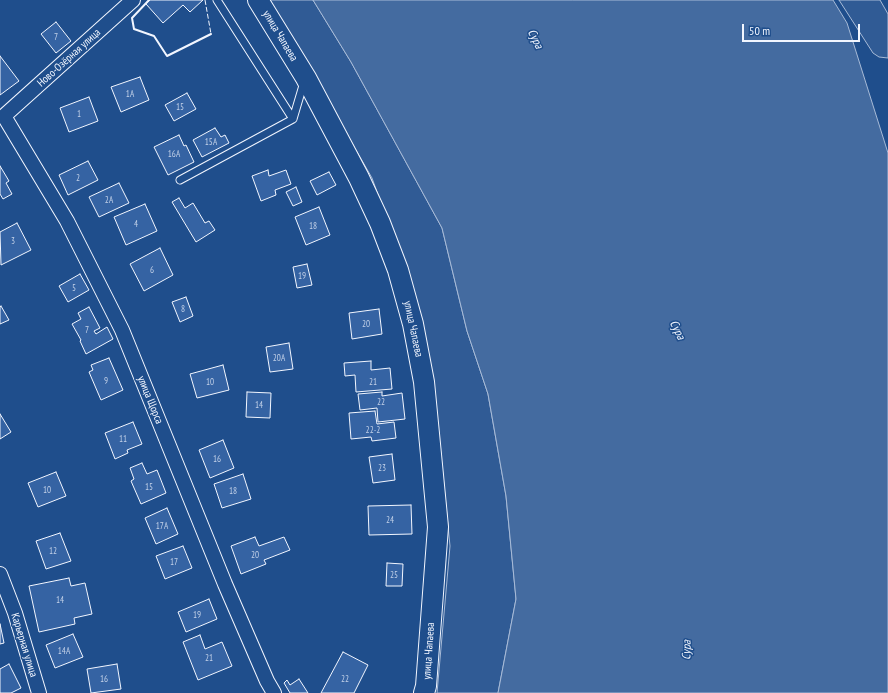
<!DOCTYPE html>
<meta charset="utf-8">
<style>
body{margin:0}
#map{position:relative;width:888px;height:693px;overflow:hidden;background:#1f4e8c;font-family:"PT Sans Narrow",sans-serif}
canvas{display:block}
.scale{position:absolute;left:742px;top:24px;width:118px;height:18px;box-sizing:border-box;border:2px solid #f2f6ff;border-top:0;padding-left:5px;font-size:12px;line-height:14px;white-space:nowrap;color:#f2f6ff;-webkit-text-stroke:3px #1f4e8c;paint-order:stroke}
</style>
<div id="map">
<canvas width="888" height="693"></canvas>
<div class="scale">50 m</div>
</div>
<script>
const ctx = document.querySelector('canvas').getContext('2d');
ctx.lineJoin = 'round';
function fillPath(path, color) { ctx.fillStyle = color; ctx.fill(path, 'evenodd'); }
const shape = rows => new Path2D(rows.map(r => 'M' + r).join(''));
function trace(path, color, width, dash) { ctx.strokeStyle = color; ctx.lineWidth = width; ctx.lineCap = dash ? 'butt' : 'round'; ctx.setLineDash(dash || []); ctx.stroke(path); }
function drawText(font, color, halo, rows, align = 'center') {
  ctx.font = font + ' "PT Sans Narrow",sans-serif'; ctx.lineWidth = 3; ctx.setLineDash([]); ctx.textBaseline = 'middle'; ctx.strokeStyle = halo; ctx.fillStyle = color; for (const [text, x, y, turn = 0] of rows) {
    ctx.save(); ctx.translate(x, y); ctx.rotate((+turn || 0) * Math.PI / 180); ctx.textAlign = isNaN(turn) ? turn : align; if (halo) ctx.strokeText(text, 0, 0); ctx.fillText(text, 0, 0); ctx.restore();
  }
}
const built = shape([
 [270,0,313,0,351,62,442,228,467,331,488,394,506,496,516,599,498,693,437,693,450,546,434,385,416,300,372,178,270,0],
 [839,0,880,0,888,14,888,58,879,57,873,53,839,0]
]);
fillPath(built, '#305b95');
trace(built, '#a8bbd7', 1);
const water = shape([
 [313,0,833,0,847,23,888,153,888,693,498,693,516,599,506,496,488,394,467,331,442,228,351,62,313,0]
]);
fillPath(water, '#446ba0');
trace(water, '#a8bbd7', 1);
const building = shape([
 [150,0,203,0,190,12,183,5,163,23,146,4,150,0],
 [56,22,71,41,56,53,41,34,56,22],
 [0,56,19,81,0,95,0,56],
 [140,77,149,100,121,112,111,87,140,77],
 [187,93,196,109,174,121,165,105,187,93],
 [89,97,98,121,69,132,60,108,89,97],
 [215,128,221,137,225,135,229,143,202,157,193,140,215,128],
 [179,135,184,146,186,145,194,162,168,175,154,147,179,135],
 [88,161,98,180,68,195,59,175,88,161],
 [0,166,9,181,6,183,12,194,3,199,0,194,0,166],
 [268,170,269,176,286,170,291,184,275,190,276,195,261,201,252,176,268,170],
 [329,172,336,185,317,195,310,181,329,172],
 [119,183,129,203,99,217,89,197,119,183],
 [296,187,302,202,293,206,286,192,296,187],
 [179,198,185,208,193,203,205,223,209,221,215,230,196,242,172,202,179,198],
 [145,204,157,231,126,245,114,217,145,204],
 [319,207,330,235,306,245,295,217,319,207],
 [17,223,31,250,1,265,0,232,17,223],
 [160,248,173,275,144,291,130,264,160,248],
 [307,264,312,285,297,288,293,267,307,264],
 [80,274,89,290,68,302,59,286,80,274],
 [186,297,193,316,180,322,172,302,186,297],
 [1,306,9,320,0,324,0,307,1,306],
 [89,307,100,328,94,331,96,334,107,327,113,339,86,354,80,341,81,340,72,324,81,319,78,313,89,307],
 [379,309,382,334,352,339,349,313,379,309],
 [289,343,293,369,270,372,266,347,289,343],
 [109,358,123,390,101,400,89,372,93,370,91,365,109,358],
 [371,361,371,370,390,368,392,389,356,392,355,375,345,376,344,363,371,361],
 [223,365,229,390,197,398,190,374,223,365],
 [247,392,271,393,270,418,246,417,247,392],
 [382,392,382,396,402,393,405,419,378,422,377,408,360,410,358,394,382,392],
 [375,411,377,424,394,422,396,438,372,441,371,437,351,439,349,413,375,411],
 [0,414,11,432,0,439,0,414],
 [133,422,142,444,127,450,128,453,115,459,105,433,133,422],
 [223,440,234,468,210,478,199,450,223,440],
 [392,454,395,480,373,483,369,457,392,454],
 [142,463,147,474,157,470,166,493,141,504,131,481,134,479,130,468,142,463],
 [56,472,66,496,38,507,28,483,56,472],
 [243,474,251,499,222,508,214,484,243,474],
 [411,505,412,534,369,535,368,506,411,505],
 [167,508,178,534,156,544,145,518,167,508],
 [60,533,71,561,46,569,36,541,60,533],
 [255,537,259,546,284,537,290,550,264,560,266,564,241,574,231,546,255,537],
 [183,546,192,568,165,579,156,556,183,546],
 [387,563,403,564,402,586,386,586,387,563],
 [69,578,71,586,85,583,92,614,74,618,75,624,39,632,29,586,69,578],
 [209,599,217,619,186,632,178,612,209,599],
 [0,624,4,643,0,644,0,624],
 [73,634,83,657,55,668,46,645,73,634],
 [200,635,205,649,222,642,232,666,198,680,183,642,200,635],
 [343,652,368,665,354,693,321,693,343,652],
 [9,664,21,688,11,693,0,693,0,669,9,664],
 [117,664,121,689,91,693,87,669,117,664],
 [299,679,308,693,290,693,284,683,287,680,290,685,299,679]
]);
fillPath(building, '#3563a3');
trace(building, '#f2f6ff', 1);
const lane = shape([
 [217,0,293,119],
 [180,180,293,119,304,82]
]);
const street = shape([
 [4,116,67,221,122,330,225,584,267,681,274,693],
 [4,116,133,0],
 [0,574,15,613,39,693]
]);
const secondary = shape([
 [258,0,306,78,359,178,380,223,398,270,413,324,424,382,438,527,426,686,424,693]
]);
trace(lane, '#f2f6ff', 9);
trace(street, '#f2f6ff', 16);
trace(secondary, '#f2f6ff', 22);
trace(lane, '#1f4e8c', 7);
trace(street, '#1f4e8c', 14);
trace(secondary, '#1f4e8c', 20);
trace(shape([
 [205,0,211,34]
]), '#f2f6ff', 1, [5, 2]);
trace(shape([
 [149,0,132,18,134,29,154,36,167,56,211,34]
]), '#f2f6ff', 2);
drawText('9px', '#c3d1e8', null, [
 ["7",56,37],
 ["1А",130,94],
 ["15",180,107],
 ["1",79,114],
 ["15А",211,142],
 ["16А",174,154],
 ["2",78,178],
 ["2А",109,200],
 ["4",136,224],
 ["18",313,226],
 ["3",13,241],
 ["6",152,270],
 ["19",302,276],
 ["5",74,288],
 ["8",183,309],
 ["20",366,324],
 ["7",87,330],
 ["20А",279,358],
 ["9",106,381],
 ["10",210,382],
 ["21",373,382],
 ["22",381,402],
 ["14",259,405],
 ["22-2",373,430],
 ["11",123,439],
 ["16",217,459],
 ["23",382,468],
 ["15",149,487],
 ["10",47,490],
 ["18",233,491],
 ["24",390,520],
 ["17А",162,526],
 ["12",53,551],
 ["20",255,555],
 ["17",174,562],
 ["25",394,575],
 ["14",60,600],
 ["19",197,615],
 ["14А",64,651],
 ["21",209,658],
 ["16",104,679],
 ["22",345,679]
]);
drawText('11px', '#f2f6ff', '#1f4e8c', [
 ["улица Чапаева",280,36,59],
 ["Ново-Озёрная улица",69,58,-42],
 ["улица Чапаева",413,329,78],
 ["улица Щорса",150,400,68],
 ["Карьерная улица",24,645,73],
 ["улица Чапаева",429,651,-86]
]);
drawText('italic 12px', '#f2f6ff', '#1f4e8c', [
 ["Сура",535,39,64],
 ["Сура",677,330,64],
 ["Сура",687,650,-89]
]);
</script>
